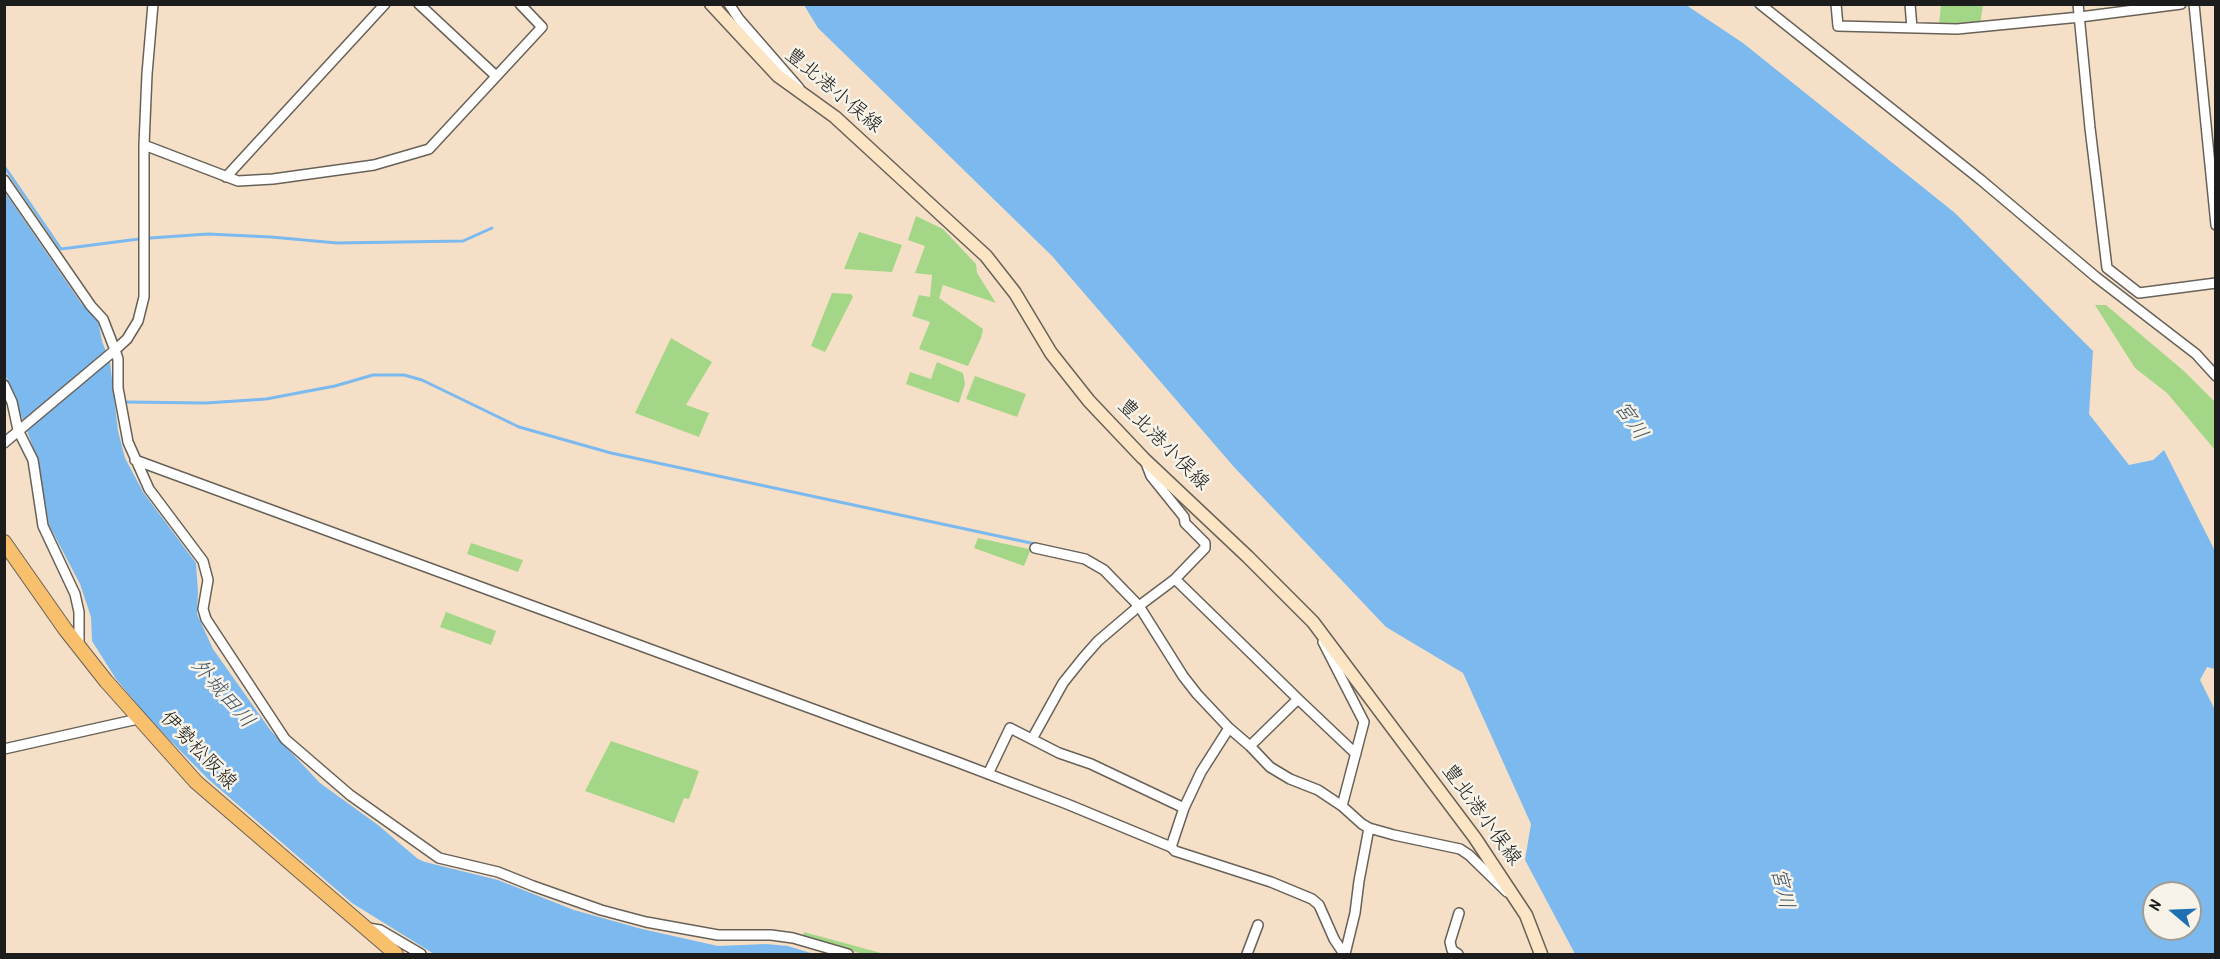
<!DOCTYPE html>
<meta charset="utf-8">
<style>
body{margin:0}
#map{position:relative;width:2220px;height:959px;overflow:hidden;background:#f5e0c7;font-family:Kalam,sans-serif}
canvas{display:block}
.frame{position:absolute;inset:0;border:6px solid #1c1c1c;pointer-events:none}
.north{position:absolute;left:2142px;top:881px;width:60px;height:60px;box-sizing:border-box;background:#f7f3e8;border:2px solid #9f9d96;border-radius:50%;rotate:289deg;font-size:16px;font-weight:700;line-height:24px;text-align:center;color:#1c1c1c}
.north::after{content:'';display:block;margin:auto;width:21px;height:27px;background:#1f6fb2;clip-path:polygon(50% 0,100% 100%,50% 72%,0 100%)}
</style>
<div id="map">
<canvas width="2220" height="959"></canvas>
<div class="frame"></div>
<div class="north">N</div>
</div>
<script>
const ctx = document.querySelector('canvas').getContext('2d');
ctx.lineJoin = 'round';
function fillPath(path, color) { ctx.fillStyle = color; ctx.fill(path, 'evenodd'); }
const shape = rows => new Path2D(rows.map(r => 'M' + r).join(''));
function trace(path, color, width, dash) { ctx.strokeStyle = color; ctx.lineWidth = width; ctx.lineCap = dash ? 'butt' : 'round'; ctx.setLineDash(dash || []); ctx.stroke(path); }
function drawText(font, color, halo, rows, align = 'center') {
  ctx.font = font + ' Kalam,"Klee One",sans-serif'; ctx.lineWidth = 5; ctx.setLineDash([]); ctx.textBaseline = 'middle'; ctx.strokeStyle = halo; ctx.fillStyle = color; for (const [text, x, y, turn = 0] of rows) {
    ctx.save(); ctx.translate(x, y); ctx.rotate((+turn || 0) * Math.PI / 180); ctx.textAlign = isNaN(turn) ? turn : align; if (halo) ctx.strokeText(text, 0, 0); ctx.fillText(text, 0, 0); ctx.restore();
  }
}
fillPath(shape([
 [1941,5,1983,5,1980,25,1939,25],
 [916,216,943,229,976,264,977,273,996,303,943,285,939,298,983,329,981,338,968,366,919,349,930,322,912,316,919,295,930,297,932,275,915,273,925,246,908,240],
 [859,232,902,245,892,272,844,269],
 [832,293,851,294,853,297,825,352,811,346],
 [2095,305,2106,305,2185,372,2215,402,2215,450,2167,393,2135,368],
 [671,338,712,362,686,405,709,413,699,437,635,413],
 [937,362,963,373,965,384,959,403,906,384,910,372,931,379],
 [975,376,1026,394,1017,417,966,399],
 [978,538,1029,549,1030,551,1024,566,974,548],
 [471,543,523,560,518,572,467,554],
 [446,612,496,631,491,645,440,627],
 [611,741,699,771,689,799,684,798,674,823,585,791],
 [804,932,881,953,881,954,863,954,803,937]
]), '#a3d787');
fillPath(shape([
 [1686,5,1743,43,1955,213,2093,351,2089,414,2129,465,2153,460,2164,450,2215,551,2215,669,2207,667,2200,680,2215,710,2215,954,1575,954,1525,860,1531,824,1463,673,1386,627,1234,467,1052,256,818,28,804,5],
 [2154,893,2190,893,2190,929,2154,929],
 [4,191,81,303,98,321,102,341,110,362,118,431,125,458,143,492,196,563,198,592,197,614,213,649,271,731,320,783,378,825,418,859,425,862,498,880,574,910,642,929,718,946,766,944,788,946,814,954,434,954,352,903,208,779,152,722,116,679,92,641,91,617,80,584,49,525,37,457,5,374]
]), '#7cb9ef');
trace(shape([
 [4,166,61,249,139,239],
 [150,238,208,234,271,237,337,243,463,241,492,228],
 [126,402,206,403,266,399,335,386,373,375,404,375,422,380,519,427,611,453,1082,554]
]), '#7cb9ef', 3);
const minor = shape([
 [419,4,496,76],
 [729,4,739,19,799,88],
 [1760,4,1981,180,2096,277,2196,354,2216,376],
 [1836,4,1838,26,1957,29,2080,17,2181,4],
 [1910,4,1912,28],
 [2078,4,2090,128,2107,268,2139,293,2216,283],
 [2194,4,2216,225],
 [144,145,238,181,273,179,374,165,429,149,542,27,520,4],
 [226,177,385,4],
 [4,180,91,306,103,319,115,350,111,354],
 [115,350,118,359,118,388,128,442,149,489,203,561,208,580,203,609,206,619,285,739,350,795,439,858,498,872,533,886,601,910,646,922,718,935,771,935,793,938,848,954],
 [4,385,12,402,18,430,33,460,43,526,75,594,79,612,79,644],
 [4,443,115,350,127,339,138,321,144,297,144,145,147,74,153,4],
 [135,460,957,762,1067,804,1171,847,1175,851,1271,882,1312,899,1319,905,1334,939,1344,954],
 [1035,548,1085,559,1104,570,1139,606,1183,676,1197,694,1229,728,1250,746,1270,767,1290,779,1318,790,1342,806,1362,824,1369,828,1394,835,1460,849,1469,855,1507,892],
 [1175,579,1298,699,1250,746],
 [1323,642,1364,722,1342,806],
 [1298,699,1356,754],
 [1032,739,1063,683,1083,658,1098,641,1139,606,1175,579,1205,548,1205,543,1185,523,1184,517,1151,476,1146,463],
 [4,749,138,719],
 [988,774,1010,728,1059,753,1091,764,1184,808],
 [1171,847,1184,808,1201,772,1229,728],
 [368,928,380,930,421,954],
 [1247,954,1258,925],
 [1345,954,1355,913,1359,881,1369,828],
 [1458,954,1452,950,1450,942,1459,913]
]);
const secondary = shape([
 [711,4,778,76,835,117,986,256,1015,293,1051,353,1089,401,1143,458,1248,557,1313,622,1475,838,1526,915,1541,954]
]);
const primary = shape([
 [4,542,65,629,106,681,196,782,396,954]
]);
trace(minor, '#686158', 12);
trace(secondary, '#686158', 15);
trace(primary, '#686158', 16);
trace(minor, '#fff', 9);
trace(secondary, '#fce5c4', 12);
trace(primary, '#f8bf6c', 14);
drawText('20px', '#1c1c1c', '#f7f3e8', [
 ["豊北港小俣線",832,92,40],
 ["豊北港小俣線",1162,446,45],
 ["伊勢松阪線",197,752,46],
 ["豊北港小俣線",1480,816,54]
]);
drawText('italic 21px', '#3e5366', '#f7f3e8', [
 ["宮川",1629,422,56],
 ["外城田川",221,695,49],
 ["宮川",1780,889,77]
]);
</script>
